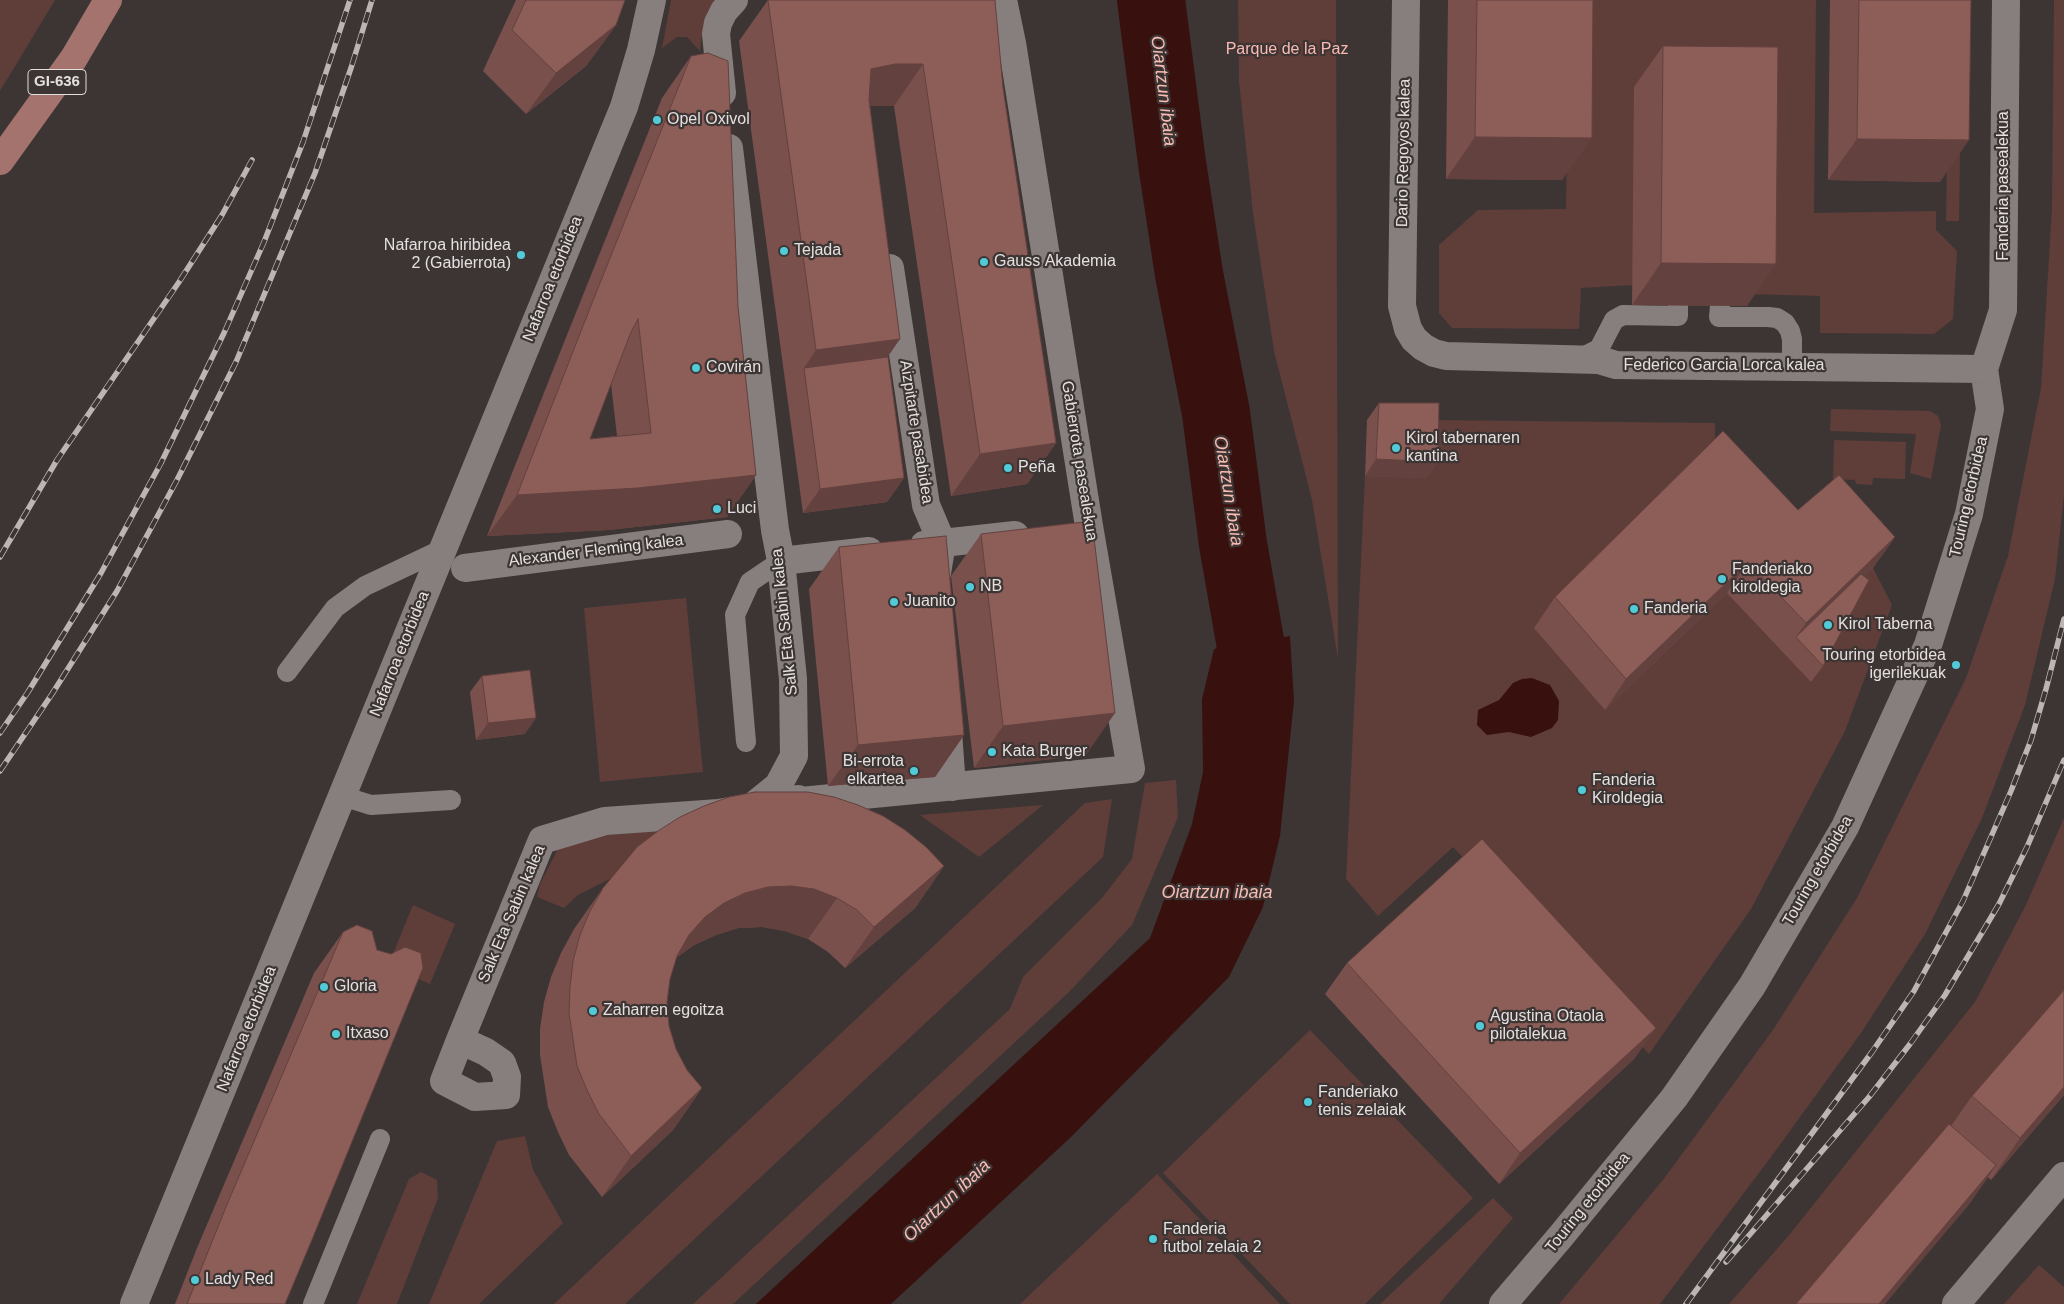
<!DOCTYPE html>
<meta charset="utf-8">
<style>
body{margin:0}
canvas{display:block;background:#3c3534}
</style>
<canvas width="2064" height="1304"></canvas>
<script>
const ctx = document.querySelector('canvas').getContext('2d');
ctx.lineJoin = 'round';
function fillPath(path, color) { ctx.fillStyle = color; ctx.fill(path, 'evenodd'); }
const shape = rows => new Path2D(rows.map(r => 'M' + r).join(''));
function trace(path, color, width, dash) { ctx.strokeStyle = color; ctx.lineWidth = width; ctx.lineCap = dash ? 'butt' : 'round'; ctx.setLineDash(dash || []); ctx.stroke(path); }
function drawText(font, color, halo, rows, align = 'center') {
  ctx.font = font + ' Helvetica,sans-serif'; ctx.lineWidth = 4.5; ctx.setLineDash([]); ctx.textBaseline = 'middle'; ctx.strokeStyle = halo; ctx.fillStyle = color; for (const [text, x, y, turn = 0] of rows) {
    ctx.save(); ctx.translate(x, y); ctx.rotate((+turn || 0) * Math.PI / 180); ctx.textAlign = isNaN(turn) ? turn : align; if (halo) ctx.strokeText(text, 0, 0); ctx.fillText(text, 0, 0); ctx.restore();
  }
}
fillPath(shape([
 [0,0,55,0,0,91],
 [671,0,718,0,709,12,701,39,700,51,687,37,677,37,662,48],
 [1238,0,1336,0,1338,659,1312,500,1274,351,1253,213,1239,81],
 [1569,0,1816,0,1814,213,1936,211,1936,230,1957,251,1953,319,1934,334,1820,333,1820,296,1747,294,1635,87,1633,285,1581,288,1579,329,1452,328,1439,313,1439,245,1478,210,1566,209],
 [2054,0,2064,0,2064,495,2055,579,2025,705,1982,818,1925,934,1861,1033,1771,1157,1660,1304,1559,1304,1663,1180,1773,1030,1857,898,1966,678,2008,556,2041,388,2052,208],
 [1961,90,1959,221,1946,221,1948,101],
 [1831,409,1930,411,1938,416,1941,425,1931,479,1910,473,1916,434,1830,431],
 [1427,420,1715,423,1715,453,1873,568,1892,605,1845,731,1751,909,1649,1054,1453,847,1378,916,1346,879,1365,476],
 [1834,440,1906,442,1905,479,1873,478,1872,485,1856,484,1855,480,1833,479],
 [686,598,703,772,600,782,584,608],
 [1176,780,1178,817,1132,925,1069,992,733,1304,693,1304,1010,1009,1023,977,1102,898,1132,859,1145,783],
 [1112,799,1103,857,625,1304,554,1304,1085,803],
 [1043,805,979,857,920,815],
 [2064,818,2064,998,1802,1304,1729,1304,1790,1234,1975,1002,2026,905],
 [665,831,641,863,578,895,564,908,537,897,540,884,559,847,602,834],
 [413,905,455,924,430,984,388,966],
 [1310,1030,1473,1198,1365,1304,1290,1304,1163,1173],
 [525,1136,533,1170,563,1223,479,1304,429,1304,497,1141],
 [421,1172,437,1180,438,1198,397,1304,357,1304,409,1179],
 [1157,1174,1280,1304,1020,1304],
 [1493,1198,1513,1218,1439,1304,1380,1304],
 [2039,1265,2064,1287,2064,1304,2004,1304]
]), '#5f3d39');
fillPath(shape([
 [1290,636,1294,701,1280,836,1263,907,1229,977,1069,1139,891,1304,756,1304,1150,938,1192,824,1203,772,1202,699,1214,649],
 [1532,678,1550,685,1559,701,1558,720,1552,728,1531,737,1509,732,1487,735,1477,725,1478,710,1499,700,1513,683,1522,679]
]), '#38110e');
trace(shape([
 [1151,0,1172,163,1189,274,1216,413,1233,544,1250,641,1256,700,1252,734]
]), '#38110e', 68);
trace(shape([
 [1720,306,1719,317,1768,317,1777,318,1785,323,1790,331,1792,339,1792,366],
 [1579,359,1599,349,1614,320,1623,315,1678,316,1678,305],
 [287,672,335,608,365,586,443,549],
 [746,742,735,615,750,582,781,561],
 [342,796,371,805,451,800],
 [313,1304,380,1139]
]), '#877f7e', 20);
trace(shape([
 [1406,0,1402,306,1408,329,1414,339,1423,347,1434,353,1446,356,1599,360,1616,365,1984,369],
 [722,93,716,34,718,23,724,11,734,0],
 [890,268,926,505,942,543,937,573],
 [924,545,1015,535],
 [781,561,869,551],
 [465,568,728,534],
 [947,718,952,787],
 [798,799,801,801,1131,769,1089,526,1012,43,1003,0],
 [460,1040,486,1052,502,1063,507,1077,506,1095,475,1097,444,1081,460,1040,542,840,605,821,719,813,752,807,778,786,794,756,793,679,781,561,775,530,729,148],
 [1503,1304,1561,1236,1674,1098,1752,986,1845,827,1928,645,1969,514,1990,409,1984,369,2003,310,2006,0],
 [1956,1304,2064,1176]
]), '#877f7e', 28);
trace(shape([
 [134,1304,624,107,641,50,652,0]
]), '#877f7e', 28);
trace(shape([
 [0,161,74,58,108,0]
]), '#a4736e', 28);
const rail = shape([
 [0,557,57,460,179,282,222,215,252,160],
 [0,733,28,692,101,573,161,463,224,333,264,242,303,142,350,0],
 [0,771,52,694,117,591,177,480,236,362,315,173,351,68,372,0],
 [1726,1262,1869,1097,1910,1044,1945,995,1999,904,2027,847,2064,760],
 [1686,1304,1872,1052,1914,991,1963,901,2011,791,2031,740,2046,689,2064,619]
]);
trace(rail, '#bbb6b5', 5.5);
trace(rail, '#3c3534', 4, [11]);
fillPath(shape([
 [516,0,625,0,616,25,586,66,526,114,483,71],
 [768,0,1003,88,1056,443,1027,484,951,496,894,106,870,106,888,357,904,478,887,502,803,513,739,41],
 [1448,0,1593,0,1562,180,1446,179],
 [1830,0,1971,0,1940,182,1828,180],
 [1663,46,1747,306,1632,305,1634,87],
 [691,56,738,307,756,475,727,517,608,530,487,536,561,350,662,98],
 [611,384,617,436,590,439],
 [1379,403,1438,462,1426,478,1365,476,1367,420],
 [1798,510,1895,537,1873,568,1864,576,1823,666,1811,682,1727,593,1605,710,1534,628,1555,597],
 [981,534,1086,755,974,768,951,576],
 [839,547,964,735,935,777,828,786,809,589],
 [482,676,525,734,476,740,470,692],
 [944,866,915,908,845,968,828,952,808,939,785,931,762,927,738,928,716,935,694,945,676,958,670,979,667,1002,669,1026,676,1049,687,1070,702,1088,673,1130,602,1197,569,1155,558,1132,548,1107,540,1055,540,1029,544,1002,551,977,561,953,574,929,603,888],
 [343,932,285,1304,175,1304,197,1248,314,973],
 [1347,963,1656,1028,1634,1059,1499,1184,1325,994],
 [2064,1095,1991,1180,1988,1177,1967,1207,1951,1126,1972,1096]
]), '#79504c');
fillPath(shape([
 [616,25,586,66,526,114,556,73],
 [895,64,923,64,894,106,866,106,871,69],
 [1475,137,1592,138,1562,180,1446,179],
 [1857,139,1969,140,1940,182,1828,180],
 [1661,263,1776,264,1747,306,1632,305],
 [900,339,871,381,804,368,816,350],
 [1056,443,1027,484,951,496,980,454],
 [1376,459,1438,462,1426,478,1365,476],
 [756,475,727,517,608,530,487,536,517,495],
 [904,478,887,502,803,513,820,489],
 [1895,537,1873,568,1799,640,1796,637,1806,623],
 [1748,562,1727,593,1605,710,1626,679],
 [1115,713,1086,755,974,768,1003,726],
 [536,718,525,734,476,740,488,723],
 [964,735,935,777,828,786,858,745],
 [944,866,915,908,845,968,874,927],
 [791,886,814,889,837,898,808,939,785,931,762,927,738,928,716,935,694,945,675,959,689,935,705,917,724,903,745,893,768,887],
 [1656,1028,1634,1059,1499,1184,1520,1153],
 [2064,1087,2064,1095,1991,1180,2020,1138],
 [702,1088,673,1130,602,1197,631,1156],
 [1996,1165,1967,1207,1885,1304,1879,1304]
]), '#63413e');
const building = shape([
 [526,0,625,0,616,25,556,73,512,30,526,0],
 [768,0,995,0,1003,88,1056,443,980,454,923,64,895,64,871,69,869,100,900,339,816,350,768,0],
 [1477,0,1593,0,1592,138,1475,137,1477,0],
 [1859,0,1971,0,1969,140,1857,139,1859,0],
 [1663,46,1778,47,1776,264,1661,263,1663,46],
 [708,53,728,61,738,307,756,475,638,488,517,495,590,308,691,56,708,53],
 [638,319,651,433,590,439,631,332,638,319],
 [888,357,904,478,820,489,804,368,888,357],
 [1379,403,1439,403,1438,462,1376,459,1379,403],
 [1723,431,1798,510,1839,475,1895,537,1806,623,1748,562,1626,679,1555,597,1723,431],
 [1092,521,1115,713,1003,726,981,534,1092,521],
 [946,536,964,735,858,745,839,547,946,536],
 [1861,574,1869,580,1823,666,1796,637,1861,574],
 [530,670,536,718,488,723,482,676,530,670],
 [755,792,808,792,834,797,858,805,883,816,905,830,926,847,944,866,874,927,857,910,837,898,814,889,791,886,768,887,745,893,724,903,705,917,689,935,677,956,670,979,667,1002,669,1026,676,1049,687,1070,702,1088,631,1156,599,1114,587,1090,577,1066,569,1013,570,987,573,961,580,935,590,911,603,888,637,847,658,831,680,817,704,806,729,797,755,792],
 [1482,839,1656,1028,1520,1153,1347,963,1482,839],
 [357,925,372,931,377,950,391,954,405,947,421,953,423,968,311,1242,285,1304,187,1304,226,1207,343,932,357,925],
 [2064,990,2064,1087,2020,1138,1972,1096,2064,990],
 [1949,1124,1996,1165,1879,1304,1796,1304,1949,1124]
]);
fillPath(building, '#8d5d58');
trace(building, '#63413e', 1);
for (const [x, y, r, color] of [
 [657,120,5,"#52cbd9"],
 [784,251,5,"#52cbd9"],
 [521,255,5,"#52cbd9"],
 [984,262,5,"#52cbd9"],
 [696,368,5,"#52cbd9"],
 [1396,448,5,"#52cbd9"],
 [1008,468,5,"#52cbd9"],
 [717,509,5,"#52cbd9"],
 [1722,579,5,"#52cbd9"],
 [970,587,5,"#52cbd9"],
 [894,602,5,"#52cbd9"],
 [1634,609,5,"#52cbd9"],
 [1828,625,5,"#52cbd9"],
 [1956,665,5,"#52cbd9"],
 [992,752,5,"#52cbd9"],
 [914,771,5,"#52cbd9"],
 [1582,790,5,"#52cbd9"],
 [324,987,5,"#52cbd9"],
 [593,1011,5,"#52cbd9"],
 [1480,1026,5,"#52cbd9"],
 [336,1034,5,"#52cbd9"],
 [1308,1102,5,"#52cbd9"],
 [1153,1239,5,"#52cbd9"],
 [195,1280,5,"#52cbd9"]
]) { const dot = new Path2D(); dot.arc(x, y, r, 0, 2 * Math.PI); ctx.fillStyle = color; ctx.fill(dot); trace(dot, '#3c3534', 2); }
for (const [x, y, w] of [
 [57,82,58]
]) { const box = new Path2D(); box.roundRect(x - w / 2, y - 12.5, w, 25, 4); ctx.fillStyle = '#3c3534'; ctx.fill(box); trace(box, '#e5e0e0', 1); }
drawText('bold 15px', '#e5e0e0', null, [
 ["GI-636",57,82]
]);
drawText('16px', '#fabab3', '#3c3534', [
 ["Parque de la Paz",1287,50]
]);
drawText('16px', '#e5e0e0', '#3c3534', [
 ["Opel Oxivol",667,120],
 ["Nafarroa hiribidea",511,246,"right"],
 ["2 (Gabierrota)",511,264,"right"],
 ["Tejada",794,251],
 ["Gauss Akademia",994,262],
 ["Covirán",706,368],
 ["Kirol tabernaren",1406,439],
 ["kantina",1406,457],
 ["Peña",1018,468],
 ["Luci",727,509],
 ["Fanderiako",1732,570],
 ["kiroldegia",1732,588],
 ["NB",980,587],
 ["Juanito",904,602],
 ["Fanderia",1644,609],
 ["Kirol Taberna",1838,625],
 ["Touring etorbidea",1946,656,"right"],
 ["igerilekuak",1946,674,"right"],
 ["Kata Burger",1002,752],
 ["Bi-errota",904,762,"right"],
 ["elkartea",904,780,"right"],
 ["Fanderia",1592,781],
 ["Kiroldegia",1592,799],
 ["Gloria",334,987],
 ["Zaharren egoitza",603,1011],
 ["Agustina Otaola",1490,1017],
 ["pilotalekua",1490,1035],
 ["Itxaso",346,1034],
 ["Fanderiako",1318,1093],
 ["tenis zelaiak",1318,1111],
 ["Fanderia",1163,1230],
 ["futbol zelaia 2",1163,1248],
 ["Lady Red",205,1280]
], 'left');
drawText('16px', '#e5e0e0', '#3c3534', [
 ["Dario Regoyos kalea",1404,153,-89],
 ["Fanderia pasealekua",2004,186,-90],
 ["Nafarroa etorbidea",553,279,-68],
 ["Federico Garcia Lorca kalea",1724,366],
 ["Aizpitarte pasabidea",916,432,81],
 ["Gabierrota pasealekua",1079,461,81],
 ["Touring etorbidea",1969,497,-77],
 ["Alexander Fleming kalea",596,551,-7],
 ["Salk Eta Sabin kalea",785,622,-96],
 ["Nafarroa etorbidea",400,654,-68],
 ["Touring etorbidea",1818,871,-60],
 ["Salk Eta Sabin kalea",512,914,-67],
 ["Nafarroa etorbidea",247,1029,-68],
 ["Touring etorbidea",1588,1203,-51]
]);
drawText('italic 18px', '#fabbb3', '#3c3534', [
 ["Oiartzun ibaia",1163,91,83],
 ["Oiartzun ibaia",1228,491,81],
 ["Oiartzun ibaia",1217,893],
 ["Oiartzun ibaia",947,1201,-43]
]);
</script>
